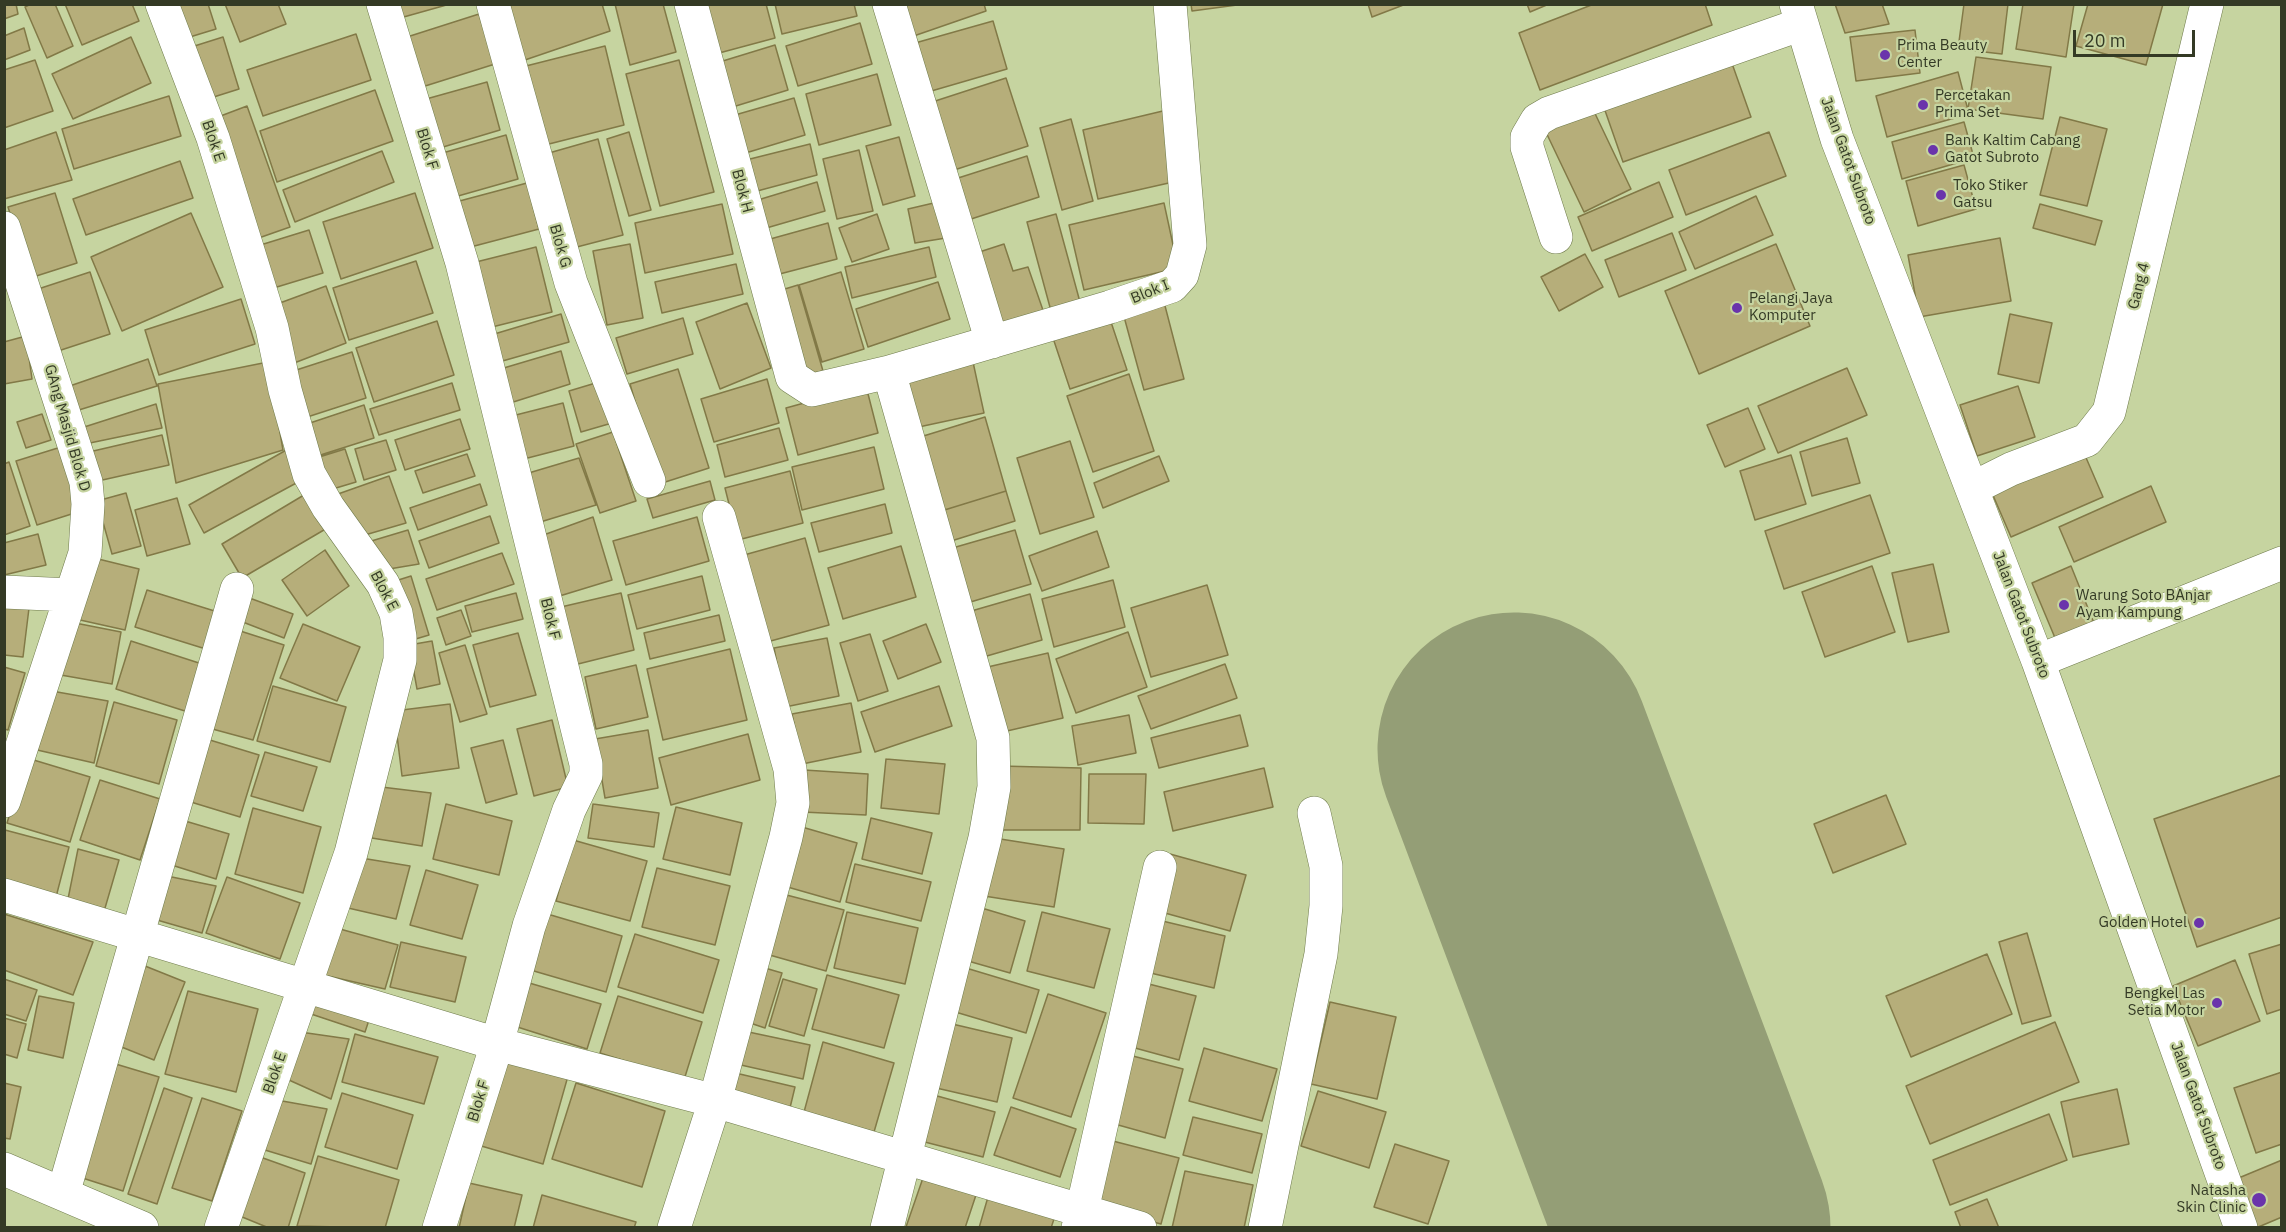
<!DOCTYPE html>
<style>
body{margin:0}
#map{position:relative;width:2286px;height:1232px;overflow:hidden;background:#c6d4a0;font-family:"IBM Plex Sans",sans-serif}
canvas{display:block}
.frame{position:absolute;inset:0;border:6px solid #343a25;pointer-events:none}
.scale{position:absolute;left:2073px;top:30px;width:122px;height:27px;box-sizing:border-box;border:3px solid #343a25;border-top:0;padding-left:8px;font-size:18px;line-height:21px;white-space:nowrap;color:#343a25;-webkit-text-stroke:4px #c6d4a0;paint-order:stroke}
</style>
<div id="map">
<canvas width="2286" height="1232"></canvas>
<div class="frame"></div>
<div class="scale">20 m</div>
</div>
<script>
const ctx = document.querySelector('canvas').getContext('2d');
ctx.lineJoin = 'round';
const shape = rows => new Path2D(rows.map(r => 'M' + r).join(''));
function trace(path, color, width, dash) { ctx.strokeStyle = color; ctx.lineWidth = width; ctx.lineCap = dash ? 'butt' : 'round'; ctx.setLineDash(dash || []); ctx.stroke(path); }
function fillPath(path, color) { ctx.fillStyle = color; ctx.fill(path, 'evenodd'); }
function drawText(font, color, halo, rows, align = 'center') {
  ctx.font = font + ' "IBM Plex Sans",sans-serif'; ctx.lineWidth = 4.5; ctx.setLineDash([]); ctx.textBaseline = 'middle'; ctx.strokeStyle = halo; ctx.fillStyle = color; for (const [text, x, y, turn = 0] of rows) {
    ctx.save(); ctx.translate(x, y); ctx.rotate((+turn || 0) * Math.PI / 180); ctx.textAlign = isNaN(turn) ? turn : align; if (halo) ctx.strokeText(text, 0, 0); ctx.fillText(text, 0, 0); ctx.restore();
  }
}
trace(shape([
 [1514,749,1694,1228]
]), '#949e76', 273);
const building = shape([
 [4,4,16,4,18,14,4,19,4,4],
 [31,4,55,4,73,46,47,58,25,7,31,4],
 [65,4,132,4,139,21,82,45,65,4],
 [169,4,208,4,216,29,180,40,169,4],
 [225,4,278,4,286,24,240,42,225,4],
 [389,4,450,4,393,20,389,4],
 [509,4,602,4,610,31,519,62,509,4],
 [615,4,663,4,676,52,630,65,615,4],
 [694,4,766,4,775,38,708,56,694,4],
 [775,4,854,4,857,16,782,34,775,4],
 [894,4,984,4,986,11,905,39,894,4],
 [1191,4,1237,4,1237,5,1192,11,1191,4],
 [1368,4,1406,4,1372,17,1368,4],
 [1527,4,1549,4,1530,12,1527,4],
 [1594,4,1705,4,1712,25,1540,90,1519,33,1594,4],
 [1835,4,1882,4,1889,24,1845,33,1835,4],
 [1964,4,2008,4,2002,54,1958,49,1964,4],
 [2023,4,2074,4,2066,57,2016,49,2023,4],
 [2088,4,2163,4,2146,65,2076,46,2088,4],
 [479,14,495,64,422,87,407,37,479,14],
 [993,21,1007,69,921,94,908,45,993,21],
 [860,23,872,64,798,86,786,46,860,23],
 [24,28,30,50,4,60,4,36,24,28],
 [1915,30,1920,73,1856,81,1850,37,1915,30],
 [356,34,371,80,263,116,247,70,356,34],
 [131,37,151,83,73,119,52,74,131,37],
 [223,37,239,89,201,101,185,49,223,37],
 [775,45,788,90,726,109,713,64,775,45],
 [605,46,624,125,545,145,526,66,605,46],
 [1729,55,1751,117,1623,162,1601,99,1729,55],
 [1976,57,2051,67,2043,119,1968,109,1976,57],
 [35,60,53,111,4,128,4,70,35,60],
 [679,60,714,192,660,206,626,74,679,60],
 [1958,72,1969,114,1887,137,1876,96,1958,72],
 [877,74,891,125,819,145,806,94,877,74],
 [1006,78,1028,146,948,172,926,104,1006,78],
 [487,82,500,130,433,150,419,101,487,82],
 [375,90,393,141,277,182,260,131,375,90],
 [169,96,181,136,74,169,62,129,169,96],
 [794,98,805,135,739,155,728,117,794,98],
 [1590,103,1631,189,1584,212,1543,126,1590,103],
 [247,106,290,227,253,240,210,120,247,106],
 [1167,110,1182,180,1098,199,1083,130,1167,110],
 [2060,117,2107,129,2087,206,2040,195,2060,117],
 [1071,119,1093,201,1062,210,1040,128,1071,119],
 [1964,122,1974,158,1902,179,1892,142,1964,122],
 [56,132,72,180,4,199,4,150,56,132],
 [629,132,651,210,629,216,607,139,629,132],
 [1769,132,1786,176,1686,215,1669,170,1769,132],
 [506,135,518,179,451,198,439,154,506,135],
 [899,137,915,196,883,205,866,146,899,137],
 [598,139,623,235,573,248,549,153,598,139],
 [810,144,817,175,746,194,738,162,810,144],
 [859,150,873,211,837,219,823,159,859,150],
 [382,151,394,182,295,222,283,190,382,151],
 [1027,156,1039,197,968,220,955,179,1027,156],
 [180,161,193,198,86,235,73,199,180,161],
 [1964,165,1976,209,1918,226,1906,181,1964,165],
 [817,182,825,211,756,231,748,203,817,182],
 [1659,182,1673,217,1592,251,1578,217,1659,182],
 [527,183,539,229,463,249,452,203,527,183],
 [55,193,77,263,30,278,8,207,55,193],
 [415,193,433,248,341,279,323,222,415,193],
 [1756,196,1773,235,1695,269,1679,232,1756,196],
 [938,202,946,238,915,243,908,209,938,202],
 [1164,203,1178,268,1084,290,1069,225,1164,203],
 [722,204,733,254,645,273,635,223,722,204],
 [2040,204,2102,221,2095,245,2033,228,2040,204],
 [191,213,223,287,122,331,91,257,191,213],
 [877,214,889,249,852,262,839,228,877,214],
 [1056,214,1080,302,1051,311,1027,222,1056,214],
 [828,223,837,259,772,276,763,241,828,223],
 [309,230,323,273,267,290,254,247,309,230],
 [1672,233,1686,270,1619,297,1605,260,1672,233],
 [2000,238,2011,301,1919,317,1908,255,2000,238],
 [630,244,643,318,607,325,593,251,630,244],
 [1004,244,1013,271,1028,267,1045,316,993,333,967,256,1004,244],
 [1776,244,1810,326,1699,374,1665,291,1776,244],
 [536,247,552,312,488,328,472,263,536,247],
 [929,247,936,277,852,298,845,267,929,247],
 [1585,254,1603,287,1559,311,1541,277,1585,254],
 [416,261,433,313,349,340,333,288,416,261],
 [736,264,743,294,662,313,655,282,736,264],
 [90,272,110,334,52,353,32,291,90,272],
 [841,272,864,349,822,362,799,285,841,272],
 [938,282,950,319,868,347,856,309,938,282],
 [798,285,823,371,799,377,775,292,798,285],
 [326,286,346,343,289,365,269,307,326,286],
 [241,299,255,344,159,375,145,330,241,299],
 [1164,302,1184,379,1144,390,1123,313,1164,302],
 [747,303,771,368,720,389,696,322,747,303],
 [1107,310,1127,370,1070,389,1050,329,1107,310],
 [561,314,569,342,499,362,491,335,561,314],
 [2010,314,2052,323,2039,383,1998,374,2010,314],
 [683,318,693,354,627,374,616,338,683,318],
 [437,321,454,375,374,402,356,348,437,321],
 [26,336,32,379,4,384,4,342,26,336],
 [561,351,570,384,507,404,497,370,561,351],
 [352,352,366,398,301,419,287,373,352,352],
 [148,359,157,386,69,413,61,389,148,359],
 [268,362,283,450,176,483,158,384,268,362],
 [973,362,984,413,914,428,903,377,973,362],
 [1847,368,1867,415,1778,453,1758,406,1847,368],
 [678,369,709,468,659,484,630,384,678,369],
 [1129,374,1154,451,1093,472,1067,396,1129,374],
 [767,379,779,423,714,442,701,399,767,379],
 [599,382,612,423,581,432,569,391,599,382],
 [452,383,460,410,379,435,370,409,452,383],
 [866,386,878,433,798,455,786,408,866,386],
 [2018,386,2035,437,1977,456,1960,405,2018,386],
 [563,403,574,446,520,460,508,417,563,403],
 [156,404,162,428,85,444,78,429,156,404],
 [364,405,374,438,311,458,301,426,364,405],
 [1748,408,1765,449,1725,467,1707,425,1748,408],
 [42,414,51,440,26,448,17,422,42,414],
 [985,417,1006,491,938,512,917,438,985,417],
 [460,419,470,449,405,470,395,440,460,419],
 [779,428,788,460,725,477,717,445,779,428],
 [613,432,636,501,600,513,576,444,613,432],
 [162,435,169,465,98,481,89,452,162,435],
 [1847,438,1860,483,1812,496,1800,452,1847,438],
 [386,440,396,470,364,480,355,449,386,440],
 [1070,441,1094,517,1040,534,1017,458,1070,441],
 [297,444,300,481,204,533,189,505,297,444],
 [61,447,81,511,37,525,16,461,61,447],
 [874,447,884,489,802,510,792,467,874,447],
 [345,449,356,482,326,491,316,458,345,449],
 [2084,453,2103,497,2011,537,1992,493,2084,453],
 [467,454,475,476,423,493,415,471,467,454],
 [1791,455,1806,504,1755,520,1740,471,1791,455],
 [1159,456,1169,481,1103,508,1094,483,1159,456],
 [579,458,596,505,537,523,522,475,579,458],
 [9,462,30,526,4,535,4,464,9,462],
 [790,471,803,523,738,540,725,488,790,471],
 [389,476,406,523,358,537,338,494,389,476],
 [710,481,715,500,653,518,647,499,710,481],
 [480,484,487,505,418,530,410,508,480,484],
 [2151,486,2166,522,2074,562,2059,527,2151,486],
 [1006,491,1015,521,948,542,938,512,1006,491],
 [309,492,329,527,242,578,222,544,309,492],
 [126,493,141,546,112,554,97,501,126,493],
 [1870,495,1890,553,1784,589,1765,531,1870,495],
 [177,498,190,544,147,556,135,510,177,498],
 [885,504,892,533,819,552,811,523,885,504],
 [490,516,499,543,429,568,419,541,490,516],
 [593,517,612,580,553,598,538,537,593,517],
 [697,517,709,561,626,585,613,541,697,517],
 [408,530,419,564,383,570,368,542,408,530],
 [1015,530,1031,584,957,606,942,551,1015,530],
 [1097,531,1109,567,1042,591,1029,556,1097,531],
 [38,534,46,565,4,575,4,543,38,534],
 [805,538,829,625,767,642,744,555,805,538],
 [901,546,916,597,843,619,828,568,901,546],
 [325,550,349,586,307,616,282,580,325,550],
 [502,553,514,584,437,610,426,579,502,553],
 [86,556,139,569,125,630,71,618,86,556],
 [1933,564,1949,632,1908,642,1892,573,1933,564],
 [1872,566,1895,632,1825,657,1802,592,1872,566],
 [2071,566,2096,628,2058,645,2032,583,2071,566],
 [411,576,429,635,409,641,392,582,411,576],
 [702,576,710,610,637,629,628,595,702,576],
 [1113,580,1125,627,1054,647,1042,599,1113,580],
 [1207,585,1228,655,1151,677,1131,608,1207,585],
 [147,590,221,613,209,650,135,627,147,590],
 [516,593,523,619,472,632,465,606,516,593],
 [621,593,634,650,574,665,561,607,621,593],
 [1030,594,1042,640,973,660,961,614,1030,594],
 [4,596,30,600,23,657,4,655,4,596],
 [244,596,293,614,284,638,235,619,244,596],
 [461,610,471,636,446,645,437,618,461,610],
 [719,615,725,641,650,659,644,633,719,615],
 [65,621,121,632,112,684,55,674,65,621],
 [303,624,360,647,337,701,280,678,303,624],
 [926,624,941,662,898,679,883,641,926,624],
 [234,629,284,645,253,740,205,727,234,629],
 [1128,632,1147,687,1076,713,1056,659,1128,632],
 [518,633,536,695,490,707,473,645,518,633],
 [870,634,888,691,858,701,840,643,870,634],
 [827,638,839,696,785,707,774,648,827,638],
 [131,641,202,664,188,712,116,689,131,641],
 [432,641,440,684,417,689,409,645,432,641],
 [465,645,487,714,460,722,439,653,465,645],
 [730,649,747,720,663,740,647,669,730,649],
 [1048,653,1063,718,994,734,979,669,1048,653],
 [1225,664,1237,698,1151,729,1138,696,1225,664],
 [636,665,648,717,596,729,585,677,636,665],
 [4,667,25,673,8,730,4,729,4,667],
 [273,686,346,707,330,762,257,741,273,686],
 [939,686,952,726,875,752,861,712,939,686],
 [46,690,108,701,94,763,24,747,46,690],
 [114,702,177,720,159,784,96,766,114,702],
 [851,703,861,752,802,764,792,714,851,703],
 [450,704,459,768,402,776,394,711,450,704],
 [1129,715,1136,753,1078,765,1072,726,1129,715],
 [1240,715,1248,746,1159,768,1151,738,1240,715],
 [552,720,568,787,534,796,517,729,552,720],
 [648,730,658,788,605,798,595,739,648,730],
 [748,734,760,780,671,805,659,758,748,734],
 [200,737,259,755,240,817,181,799,200,737],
 [503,740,517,794,486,803,471,748,503,740],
 [265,752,317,767,303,811,251,796,265,752],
 [27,758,90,777,70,842,7,823,27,758],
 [886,759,945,764,939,814,881,808,886,759],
 [1000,766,1081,768,1080,830,998,830,1000,766],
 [1264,768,1273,807,1173,831,1164,792,1264,768],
 [804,770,868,774,866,815,802,812,804,770],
 [1089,774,1146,774,1144,824,1088,823,1089,774],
 [2282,775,2282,917,2197,947,2154,819,2282,775],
 [100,780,160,799,140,860,80,840,100,780],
 [373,786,431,793,422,846,359,836,373,786],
 [1886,795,1906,844,1833,873,1814,824,1886,795],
 [446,804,512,821,499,875,433,859,446,804],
 [593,804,659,813,654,847,588,838,593,804],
 [676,807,742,823,730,875,663,859,676,807],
 [253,808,321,827,303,893,235,874,253,808],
 [175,818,229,834,216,879,162,862,175,818],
 [871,818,932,833,922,874,862,859,871,818],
 [795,825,857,843,840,902,777,884,795,825],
 [5,830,69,847,56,897,4,880,5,830],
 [994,838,1064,849,1054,907,984,896,994,838],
 [573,840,647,861,630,921,556,901,573,840],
 [78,849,119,860,103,915,67,904,78,849],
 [1170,854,1246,875,1230,931,1154,910,1170,854],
 [355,857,410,866,396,919,335,905,355,857],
 [855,864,931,882,921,921,846,902,855,864],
 [657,868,730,886,715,945,642,927,657,868],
 [426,870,478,885,462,939,410,925,426,870],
 [162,875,216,886,202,933,150,918,162,875],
 [227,877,300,903,280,959,206,933,227,877],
 [775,892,844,910,826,971,759,952,775,892],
 [975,906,1025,921,1010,973,961,959,975,906],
 [847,912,918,928,905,984,834,968,847,912],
 [1042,912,1110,929,1094,988,1027,971,1042,912],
 [544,913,622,936,606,992,527,969,544,913],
 [4,914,93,942,73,995,4,970,4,914],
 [1154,919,1225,936,1214,988,1142,971,1154,919],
 [329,926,398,945,385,989,319,974,329,926],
 [2027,933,2051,1016,2022,1024,1999,942,2027,933],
 [635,934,719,960,703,1013,618,987,635,934],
 [401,942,466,957,455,1002,390,987,401,942],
 [2282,944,2282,1009,2267,1014,2249,954,2282,944],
 [1987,954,2012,1014,1911,1057,1886,996,1987,954],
 [2235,960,2260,1021,2198,1046,2173,986,2235,960],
 [145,966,185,982,154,1060,114,1044,145,966],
 [758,966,782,973,765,1028,741,1020,758,966],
 [966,968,1039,990,1026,1033,952,1011,966,968],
 [827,975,899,995,884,1048,812,1029,827,975],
 [4,979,37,990,26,1021,4,1014,4,979],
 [783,979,817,989,804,1036,769,1026,783,979],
 [519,980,601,1004,587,1049,511,1025,519,980],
 [1141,982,1196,996,1179,1060,1124,1045,1141,982],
 [309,990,372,1011,365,1032,302,1011,309,990],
 [188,991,258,1009,236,1092,165,1074,188,991],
 [1048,994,1106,1013,1071,1117,1013,1098,1048,994],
 [39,996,74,1003,63,1058,28,1050,39,996],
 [618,996,702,1022,684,1080,600,1053,618,996],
 [1330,1002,1396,1017,1377,1099,1311,1084,1330,1002],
 [4,1018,26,1024,17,1058,4,1054,4,1018],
 [2055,1022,2079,1082,1930,1144,1906,1086,2055,1022],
 [948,1023,1012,1038,997,1102,932,1087,948,1023],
 [739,1030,810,1045,803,1079,732,1063,739,1030],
 [293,1031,349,1039,331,1099,280,1076,293,1031],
 [355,1034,438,1057,424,1104,342,1082,355,1034],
 [823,1042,894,1063,874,1132,804,1112,823,1042],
 [1204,1048,1277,1069,1262,1121,1189,1101,1204,1048],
 [1129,1055,1183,1069,1165,1138,1111,1123,1129,1055],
 [497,1060,568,1076,543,1164,471,1143,497,1060],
 [109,1062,159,1077,123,1191,73,1175,109,1062],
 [727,1071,795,1087,789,1112,722,1096,727,1071],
 [2282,1072,2282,1144,2256,1153,2234,1088,2282,1072],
 [4,1083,21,1087,10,1139,4,1138,4,1083],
 [576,1083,665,1111,642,1187,552,1159,576,1083],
 [164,1088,192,1098,157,1204,128,1194,164,1088],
 [2117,1089,2129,1144,2073,1157,2061,1102,2117,1089],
 [1318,1091,1386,1112,1369,1168,1301,1146,1318,1091],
 [342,1093,413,1115,397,1169,325,1147,342,1093],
 [930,1094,995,1112,983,1157,917,1140,930,1094],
 [202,1098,242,1111,212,1201,172,1188,202,1098],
 [271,1099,327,1109,311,1164,255,1147,271,1099],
 [1011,1107,1076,1129,1060,1177,994,1155,1011,1107],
 [2049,1114,2067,1160,1950,1205,1933,1160,2049,1114],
 [1193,1117,1262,1134,1252,1173,1183,1155,1193,1117],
 [1105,1139,1179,1158,1161,1224,1088,1205,1105,1139],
 [1395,1144,1449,1161,1428,1224,1374,1207,1395,1144],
 [249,1153,305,1173,288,1228,269,1228,230,1212,249,1153],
 [318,1156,399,1180,385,1228,297,1226,318,1156],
 [2282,1160,2282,1217,2256,1228,2229,1182,2282,1160],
 [1185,1171,1253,1185,1244,1228,1172,1228,1185,1171],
 [924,1175,977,1192,965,1228,906,1227,924,1175],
 [469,1183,522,1195,514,1228,459,1228,469,1183],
 [990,1190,1057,1210,1051,1228,979,1228,990,1190],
 [542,1195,636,1222,634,1228,533,1228,542,1195],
 [1987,1199,1999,1228,1961,1228,1955,1212,1987,1199]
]);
fillPath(building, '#b6ae7a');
trace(building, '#827947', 1.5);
const minor = shape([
 [162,4,213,138,272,328,285,390,309,474,328,507,383,584,396,613,400,637,400,660,351,853,221,1228],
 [383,4,462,263,586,764,586,775,569,810,529,926,497,1044,439,1228],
 [493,4,571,283,649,481],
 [691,4,792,377,812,390,889,372,993,738,994,787,985,838,887,1228],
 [889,4,992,342],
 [1796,4,1837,139,2038,661,2241,1228],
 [4,228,86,482,88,504,85,553,4,801],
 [1556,237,1527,147,1527,137,1537,120,1549,113,1802,24],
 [889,372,1110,307,1172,286,1182,275,1190,245,1170,4],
 [1973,488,2011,469,2087,440,2109,412,2207,4],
 [4,592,71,595],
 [2038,661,2282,563],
 [4,895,497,1044,715,1101,1140,1228],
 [4,1169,142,1228],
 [63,1194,237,589],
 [674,1228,715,1101,786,837,793,803,790,769,719,517],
 [1078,1228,1160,867],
 [1265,1228,1321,954,1326,906,1326,866,1314,813]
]);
trace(minor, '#6f7b4b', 34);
trace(minor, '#fff', 33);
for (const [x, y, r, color] of [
 [1885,55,6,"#6a34ab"],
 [1923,105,6,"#6a34ab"],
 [1933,150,6,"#6a34ab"],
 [1941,195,6,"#6a34ab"],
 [1737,308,6,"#6a34ab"],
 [2064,605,6,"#6a34ab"],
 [2199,923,6,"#6a34ab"],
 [2217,1003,6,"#6a34ab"],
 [2259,1200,8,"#6a34ab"]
]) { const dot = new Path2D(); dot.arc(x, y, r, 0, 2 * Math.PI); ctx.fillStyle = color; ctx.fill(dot); trace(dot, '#c6d4a0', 2); }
drawText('15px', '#343a25', '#c6d4a0', [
 ["Prima Beauty",1897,46],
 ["Center",1897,63],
 ["Percetakan",1935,96],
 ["Prima Set",1935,113],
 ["Bank Kaltim Cabang",1945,141],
 ["Gatot Subroto",1945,158],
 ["Toko Stiker",1953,186],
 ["Gatsu",1953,203],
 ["Pelangi Jaya",1749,299],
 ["Komputer",1749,316],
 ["Warung Soto BAnjar",2076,596],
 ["Ayam Kampung",2076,613],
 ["Golden Hotel",2187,923,"right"],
 ["Bengkel Las",2205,994,"right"],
 ["Setia Motor",2205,1011,"right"],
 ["Natasha",2246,1191,"right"],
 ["Skin Clinic",2246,1208,"right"]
], 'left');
drawText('15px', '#343a25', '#c6d4a0', [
 ["Blok E",213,141,71],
 ["Blok F",427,149,73],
 ["Jalan Gatot Subroto",1848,161,70],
 ["Blok H",742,191,75],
 ["Blok G",560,246,74],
 ["Gang 4",2139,286,-76],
 ["Blok I",1150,292,-22],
 ["GAng Masjid Blok D",67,428,74],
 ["Blok E",384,591,62],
 ["Jalan Gatot Subroto",2021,615,69],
 ["Blok F",550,619,76],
 ["Blok E",275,1073,-71],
 ["Blok F",479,1101,-73],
 ["Jalan Gatot Subroto",2198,1106,70]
]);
</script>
